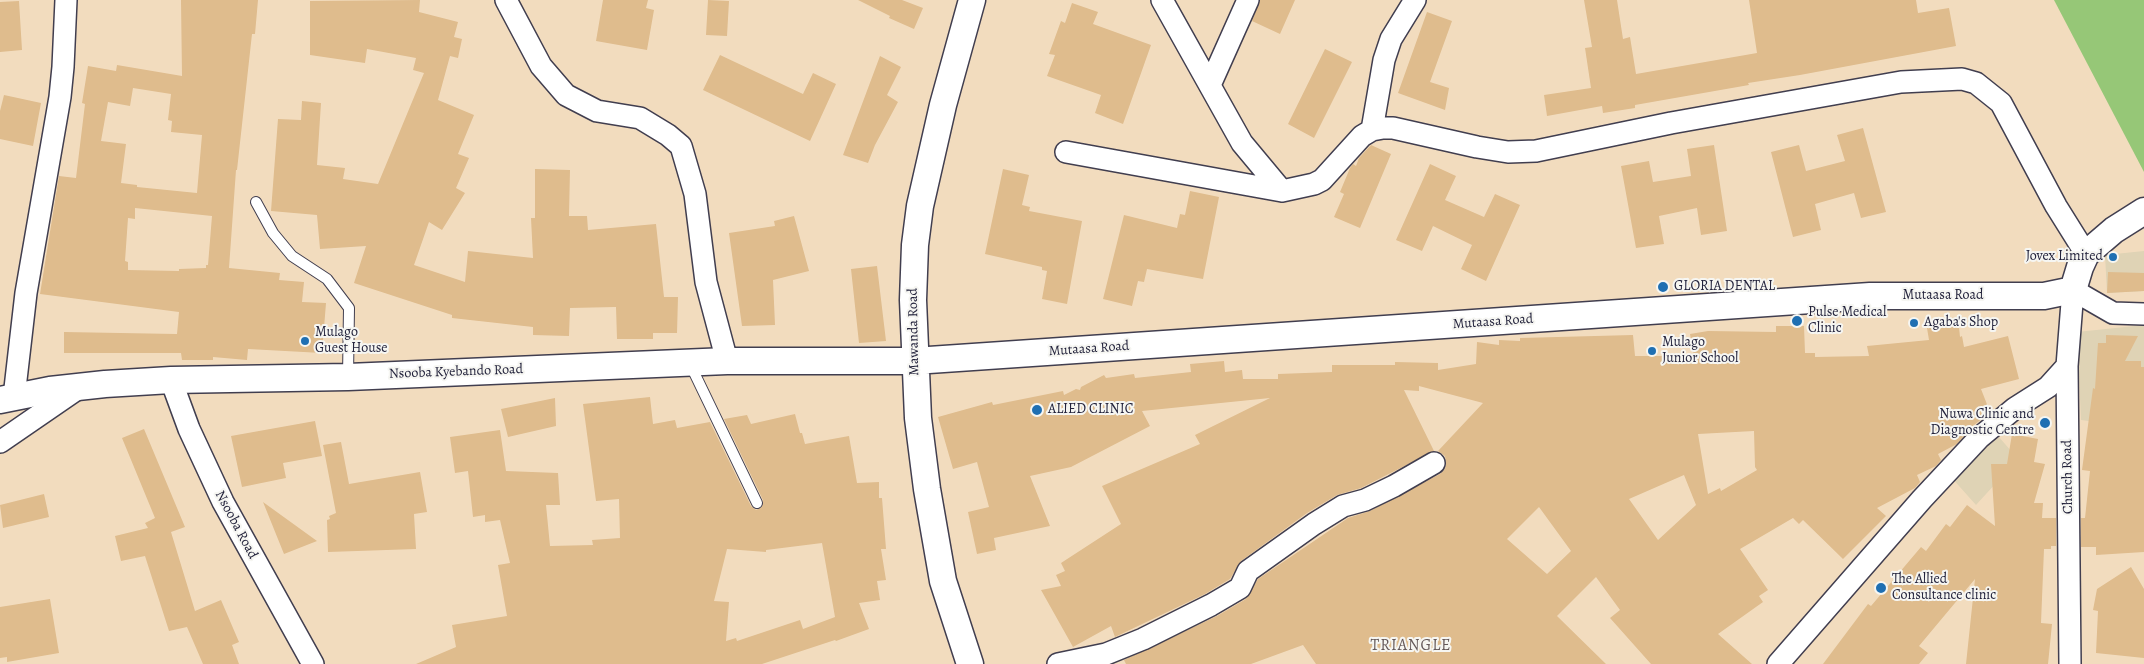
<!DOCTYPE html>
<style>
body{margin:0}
canvas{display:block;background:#f2dcbe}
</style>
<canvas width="2144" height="664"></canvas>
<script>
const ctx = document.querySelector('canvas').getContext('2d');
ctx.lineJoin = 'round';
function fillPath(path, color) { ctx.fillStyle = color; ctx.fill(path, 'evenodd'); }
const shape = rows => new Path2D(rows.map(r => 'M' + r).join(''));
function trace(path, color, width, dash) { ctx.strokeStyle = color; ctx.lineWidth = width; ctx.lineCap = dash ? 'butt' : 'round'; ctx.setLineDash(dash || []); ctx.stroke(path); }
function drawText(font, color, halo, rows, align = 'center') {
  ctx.font = font + ' Alegreya,serif'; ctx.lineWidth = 4; ctx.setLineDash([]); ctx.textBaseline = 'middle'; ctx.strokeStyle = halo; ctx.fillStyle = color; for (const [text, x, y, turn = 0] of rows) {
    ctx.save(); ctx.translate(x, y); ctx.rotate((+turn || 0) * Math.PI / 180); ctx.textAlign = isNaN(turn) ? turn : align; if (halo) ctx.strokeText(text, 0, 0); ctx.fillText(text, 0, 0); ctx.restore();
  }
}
fillPath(shape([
 [2144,251,2144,291,2107,293,2105,255],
 [2144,325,2144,371,2135,427,2081,420,2077,332],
 [1999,437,2018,459,1976,505,1951,477]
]), '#dfd3b5');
fillPath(shape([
 [2054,0,2144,0,2144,172]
]), '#96c777');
fillPath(shape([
 [181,0,258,0,255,34,252,34,237,170,236,170,229,268,280,273,279,280,304,282,302,302,326,303,322,353,248,349,247,360,213,357,213,360,182,360,181,353,64,353,64,332,177,334,179,312,40,294,59,176,76,178,85,104,82,103,88,66,116,71,117,65,182,76],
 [133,88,171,94,168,120,172,121,171,132,202,135,197,193,137,187,137,185,121,183,126,144,101,141,108,102,130,106],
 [135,208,212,216,208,265,206,265,206,268,179,269,179,271,128,270,128,262,125,261,128,218,135,219],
 [420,0,419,12,458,22,454,37,462,39,458,58,450,56,438,100,474,115,458,154,469,158,456,188,465,193,442,230,429,222,414,265,465,282,468,251,533,258,531,218,535,218,535,169,570,170,569,216,587,216,588,230,656,224,664,297,678,297,677,333,653,333,653,339,617,339,616,307,570,308,569,336,533,335,533,327,452,318,452,315,354,283,366,246,320,249,317,215,271,211,278,119,301,120,302,101,321,103,317,165,345,168,343,179,378,184,424,73,413,70,416,58,367,49,365,63,310,55,310,1],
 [603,0,648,0,646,8,654,10,647,50,596,41],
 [708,0,729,1,727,36,706,35],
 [858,0,902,0,923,8,914,29,889,18,890,16],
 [1260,0,1295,0,1280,34,1252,21],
 [1584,0,1617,0,1623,39,1630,37,1636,74,1757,53,1749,0,1916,0,1918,13,1949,8,1956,46,1800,75,1748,83,1749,85,1635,105,1635,108,1603,113,1602,106,1547,116,1544,95,1591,88,1585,48,1592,47],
 [19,1,22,50,0,52,0,2],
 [1072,3,1098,12,1093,24,1151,45,1123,124,1095,113,1101,95,1047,76,1055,55,1049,54,1061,21,1065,23],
 [1427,12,1452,21,1430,82,1449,88,1445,110,1398,93],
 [1325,49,1352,62,1314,138,1288,124],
 [720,55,803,94,813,73,836,84,810,141,703,90],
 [880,56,901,67,887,95,898,102,875,145,868,163,843,155],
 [4,95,41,103,33,146,0,139,0,111],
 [1863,128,1886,212,1861,218,1854,193,1815,204,1821,230,1793,237,1771,152,1799,145,1806,171,1845,161,1837,135],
 [1371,145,1391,154,1360,228,1334,217,1344,194,1340,192,1350,168,1353,164,1356,166,1359,158],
 [1714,145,1727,231,1701,235,1697,208,1659,216,1664,244,1636,248,1621,166,1649,161,1653,182,1691,176,1687,149],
 [1430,164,1456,176,1445,200,1484,217,1495,194,1520,205,1486,281,1461,269,1472,245,1433,226,1422,251,1396,240],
 [1003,169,1029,175,1022,205,1030,207,1029,211,1082,221,1067,304,1042,299,1047,271,1042,270,1042,267,985,254],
 [1190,191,1219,197,1203,279,1147,269,1144,282,1138,281,1132,306,1103,299,1124,215,1177,228,1180,214,1185,215],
 [794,216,809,271,773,280,775,325,742,326,729,233,775,226,774,221],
 [877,266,886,341,859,343,851,269],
 [2108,272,2144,273,2144,291,2107,293],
 [1958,317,1960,337,1962,336,1964,347,2008,336,2019,379,1981,389,1990,412,1973,426,1963,431,1965,435,1957,444,1938,454,1941,460,1936,466,1917,475,1920,482,1915,488,1877,508,1886,516,1843,559,1803,520,1799,524,1793,518,1740,549,1768,590,1759,596,1763,602,1718,634,1752,664,1651,664,1610,618,1620,610,1596,577,1557,616,1606,664,1316,664,1303,645,1251,664,1126,664,1124,660,1217,616,1246,599,1258,579,1348,518,1370,511,1440,474,1445,469,1446,463,1445,456,1438,451,1483,403,1419,386,1419,391,1404,390,1434,451,1361,488,1337,495,1307,513,1241,561,1230,579,1205,594,1115,637,1111,626,1073,647,1041,590,1061,586,1056,575,1065,571,1061,563,1121,524,1102,486,1200,444,1195,435,1270,398,1142,411,1150,426,1071,467,1030,476,1050,526,994,538,996,550,977,554,968,512,989,507,977,462,953,469,938,417,992,402,993,405,1063,391,1064,395,1076,389,1080,390,1081,387,1104,375,1106,378,1134,374,1135,378,1191,372,1190,364,1224,361,1225,372,1242,370,1243,379,1278,379,1278,374,1332,372,1332,365,1395,365,1395,362,1438,363,1438,370,1476,364,1477,342,1499,345,1499,340,1520,341,1520,338,1633,335,1635,356,1694,356,1690,334,1708,331,1776,332,1776,326,1804,326,1805,353,1815,353,1815,357,1869,356,1867,346,1929,340,1926,322],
 [1754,431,1755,467,1757,470,1721,491,1720,488,1708,494,1698,434],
 [1684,475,1696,505,1658,540,1629,499],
 [1539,507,1571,551,1547,574,1507,539],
 [2106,335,2138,336,2125,361,2141,361,2141,367,2144,367,2144,552,2096,555,2096,547,2081,547,2081,518,2085,518,2090,471,2082,470,2093,388,2095,389,2098,343,2106,343],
 [650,397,653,424,675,420,677,428,710,422,751,506,756,510,762,507,763,500,724,419,747,415,751,424,795,414,800,433,802,433,805,444,849,436,857,483,879,482,879,498,882,498,886,549,881,549,886,580,877,581,880,600,859,603,869,629,836,641,835,640,762,664,416,664,456,647,452,625,507,616,498,565,510,563,500,520,485,522,485,515,473,517,468,471,455,473,450,437,500,430,506,471,558,473,560,505,546,505,550,546,593,545,592,540,620,538,619,499,596,501,583,404],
 [822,543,835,617,803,629,800,620,737,641,736,638,726,641,729,602,714,601,727,549,766,552,766,550],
 [555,398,556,426,508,437,501,409],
 [315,421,322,456,283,463,286,478,242,487,231,436],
 [144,429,185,527,171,532,195,611,221,600,239,642,232,645,239,664,203,664,187,627,169,631,145,556,121,561,115,536,148,528,145,523,155,518,122,438],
 [2012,434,2038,439,2034,462,2045,464,2034,503,2043,503,2042,518,2056,518,2056,546,2051,546,2051,549,2044,549,2041,623,2052,624,2048,664,1966,664,1975,579,1919,646,1928,653,1919,664,1823,664,1868,604,1871,606,1921,547,1926,551,1946,524,1950,527,1967,505,1995,526,1991,464,2007,464],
 [341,442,349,484,420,472,427,512,414,514,416,549,328,552,327,520,330,519,329,516,336,513,323,445],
 [44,494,49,517,3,528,0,505],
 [263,502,317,541,284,554],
 [2131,567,2144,589,2144,658,2096,653,2098,611,2093,610,2097,589],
 [50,599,59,653,7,662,7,657,0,658,0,607]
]), '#dfbc8d');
const service = shape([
 [256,202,273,233,292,256,327,279,349,308,348,376],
 [690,364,757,503]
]);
const minor = shape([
 [506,0,541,66,566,95,597,111,640,118,668,135,681,146,695,194,706,282,727,361],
 [1162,0,1242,143,1282,191],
 [1210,85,1248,0],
 [1372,130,1384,60,1391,39,1415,0],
 [1066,152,1282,191,1314,184,1322,180,1362,136,1372,130,1383,128,1393,128,1477,147,1508,152,1536,151,1671,123,1901,82,1962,79,1976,83,2001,103,2056,206,2086,254],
 [171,380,189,429,223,502,313,664],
 [14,397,26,293,60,97,63,67,66,0],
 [0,442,80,387],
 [1058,664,1106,654,1143,639,1211,605,1240,588,1248,571,1314,524,1343,506,1365,500,1394,486,1434,463],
 [1778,664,1922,499,1979,438,2015,408,2048,387,2067,366],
 [2070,664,2067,366,2073,290,2113,313,2144,314]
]);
const tertiary = shape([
 [0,400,50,390,105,384,171,380,348,377,727,361,914,361,1870,296,2044,296,2073,290,2080,267,2086,254,2114,230,2144,211],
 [970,664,943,581,927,489,918,418,913,300,915,245,920,206,943,105,972,0]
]);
trace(service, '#413e4f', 12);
trace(minor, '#413e4f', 24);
trace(tertiary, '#413e4f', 29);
trace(service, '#fff', 10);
trace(minor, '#fff', 21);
trace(tertiary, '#fff', 26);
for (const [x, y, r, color] of [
 [2113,257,5,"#1f6fb2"],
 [1663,287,6,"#1f6fb2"],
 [1797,321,6,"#1f6fb2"],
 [1914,323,5,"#1f6fb2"],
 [305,341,5,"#1f6fb2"],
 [1652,351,5,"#1f6fb2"],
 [1037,410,6,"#1f6fb2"],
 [2045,423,6,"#1f6fb2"],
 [1881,588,6,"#1f6fb2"]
]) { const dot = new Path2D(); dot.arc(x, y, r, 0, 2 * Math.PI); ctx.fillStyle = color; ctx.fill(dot); trace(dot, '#f6f6f2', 2); }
drawText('14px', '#22223b', '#f6f6f2', [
 ["Jovex Limited",2103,257,"right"],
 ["GLORIA DENTAL",1674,287],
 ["Pulse Medical",1808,313],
 ["Clinic",1808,329],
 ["Agaba's Shop",1924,323],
 ["Mulago",315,333],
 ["Guest House",315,349],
 ["Mulago",1662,343],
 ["Junior School",1662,359],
 ["ALIED CLINIC",1048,410],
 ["Nuwa Clinic and",2034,415,"right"],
 ["Diagnostic Centre",2034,431,"right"],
 ["The Allied",1892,580],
 ["Consultance clinic",1892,596]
], 'left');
drawText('14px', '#22223b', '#f6f6f2', [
 ["Mutaasa Road",1943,296],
 ["Mutaasa Road",1493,322,-4],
 ["Mawanda Road",914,332,-91],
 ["Mutaasa Road",1089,349,-4],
 ["Nsooba Kyebando Road",456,372,-2],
 ["Church Road",2068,477,-91],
 ["Nsooba Road",236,525,62]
]);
ctx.letterSpacing = '1px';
drawText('16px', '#645858', '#f6f6f2', [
 ["TRIANGLE",1411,646]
]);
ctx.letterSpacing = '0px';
</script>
